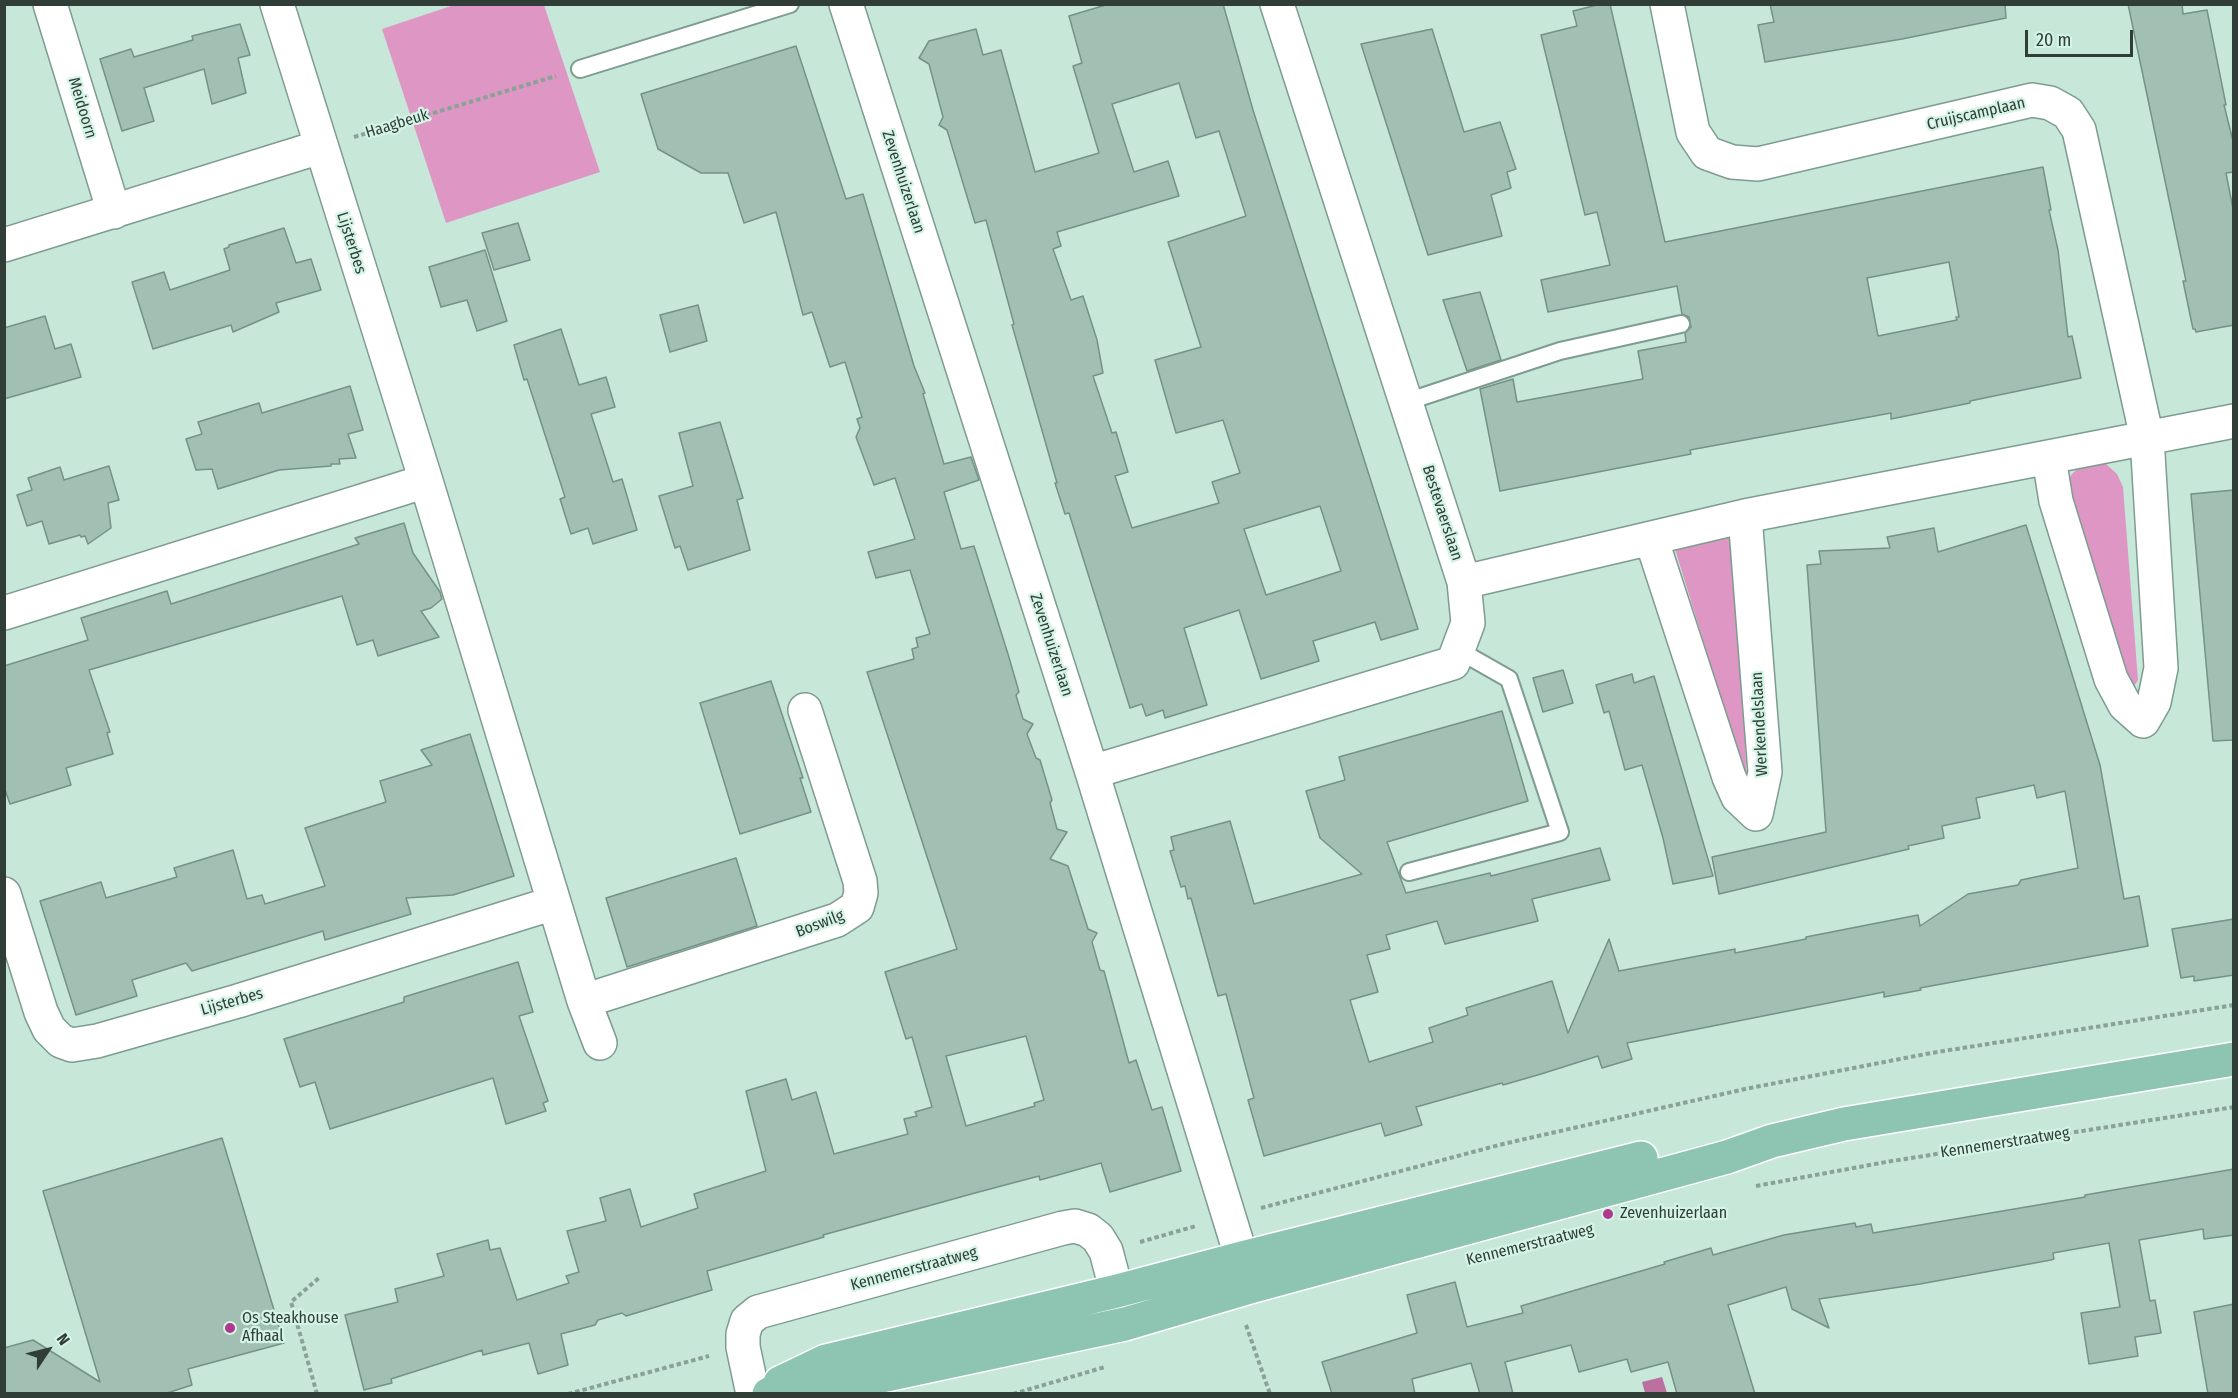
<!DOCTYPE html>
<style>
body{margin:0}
#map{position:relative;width:2238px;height:1398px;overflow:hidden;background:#c7e7d9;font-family:"Fira Sans Condensed",sans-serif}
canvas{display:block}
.frame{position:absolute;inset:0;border:6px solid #313e38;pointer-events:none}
.north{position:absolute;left:18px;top:1320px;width:60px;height:60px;-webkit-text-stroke:4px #d4f4e6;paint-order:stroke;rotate:55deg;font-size:16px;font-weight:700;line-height:24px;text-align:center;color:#313e38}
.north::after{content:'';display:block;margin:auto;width:21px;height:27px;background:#313e38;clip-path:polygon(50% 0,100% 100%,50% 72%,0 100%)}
.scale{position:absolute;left:2025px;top:30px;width:108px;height:27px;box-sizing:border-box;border:3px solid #313e38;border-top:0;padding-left:8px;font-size:18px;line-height:21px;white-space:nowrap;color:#313e38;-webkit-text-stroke:4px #d4f4e6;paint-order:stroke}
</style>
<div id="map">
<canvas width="2238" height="1398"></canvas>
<div class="frame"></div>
<div class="north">N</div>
<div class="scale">20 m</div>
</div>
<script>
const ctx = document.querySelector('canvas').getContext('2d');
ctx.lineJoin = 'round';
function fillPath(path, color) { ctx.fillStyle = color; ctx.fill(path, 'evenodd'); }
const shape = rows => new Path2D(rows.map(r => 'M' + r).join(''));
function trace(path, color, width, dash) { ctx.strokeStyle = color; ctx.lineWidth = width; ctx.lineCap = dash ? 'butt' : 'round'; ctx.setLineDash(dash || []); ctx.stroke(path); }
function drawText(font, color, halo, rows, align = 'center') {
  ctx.font = font + ' "Fira Sans Condensed",sans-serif'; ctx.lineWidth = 4.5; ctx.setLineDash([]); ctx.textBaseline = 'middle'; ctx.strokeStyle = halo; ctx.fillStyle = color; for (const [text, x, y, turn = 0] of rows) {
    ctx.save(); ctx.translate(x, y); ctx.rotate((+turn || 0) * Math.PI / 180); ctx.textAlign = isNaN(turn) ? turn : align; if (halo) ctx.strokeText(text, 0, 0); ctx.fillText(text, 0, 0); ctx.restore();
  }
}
fillPath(shape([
 [457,4,544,5,600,172,446,223,382,29],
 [2095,462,2105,463,2117,474,2123,487,2138,680,2134,686,2129,687,2067,484,2071,475,2078,468],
 [1735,536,1747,783,1675,549]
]), '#de97c4');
fillPath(shape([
 [1662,1377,1667,1393,1645,1393,1642,1382]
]), '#bb70a0');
const building = shape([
 [1109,4,1223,4,1253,110,1418,629,1381,640,1375,622,1313,641,1319,661,1261,679,1239,610,1184,628,1207,705,1165,718,1163,710,1146,716,1142,704,1130,708,1069,513,1065,514,1055,483,1057,483,1012,325,1014,324,986,220,975,223,947,130,939,125,943,117,929,64,919,58,929,41,976,29,983,55,1001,50,1035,172,1099,153,1073,66,1082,63,1069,16,1109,4],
 [1179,83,1196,138,1219,131,1246,216,1168,242,1201,347,1155,360,1176,433,1223,420,1240,473,1212,482,1219,503,1132,528,1115,476,1128,472,1116,432,1112,433,1093,376,1103,373,1097,340,1083,296,1071,300,1053,249,1061,246,1057,232,1179,196,1168,161,1134,172,1112,104,1179,83],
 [1320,506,1341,571,1266,595,1244,529,1320,506],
 [1601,4,1610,4,1665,242,2043,167,2051,210,2049,210,2058,250,2068,337,2072,336,2081,378,1970,401,1970,403,1891,419,1891,413,1690,450,1691,454,1500,491,1480,389,1513,379,1517,402,1643,379,1638,351,1686,342,1685,333,1691,327,1689,317,1682,314,1677,286,1548,312,1541,280,1610,265,1597,212,1585,215,1541,35,1577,26,1573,11,1601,4],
 [1949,262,1959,317,1956,317,1957,320,1878,336,1867,278,1949,262],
 [1770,4,2005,4,2006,18,1902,39,1765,62,1758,25,1774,22,1770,4],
 [2128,4,2182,4,2183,14,2207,10,2226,105,2224,105,2234,145,2234,172,2226,173,2234,214,2234,325,2196,332,2195,329,2193,329,2183,281,2186,281,2128,4],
 [240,24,250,55,238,58,246,93,212,104,204,69,144,88,154,121,122,131,100,59,131,49,134,57,193,40,192,36,240,24],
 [1432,29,1464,132,1500,122,1516,169,1507,172,1511,188,1491,195,1502,236,1428,255,1361,44,1432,29],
 [796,46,846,199,863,194,914,366,925,393,923,394,944,464,971,457,979,480,944,492,961,549,974,546,1008,654,1019,692,1016,695,1023,719,1033,724,1027,734,1036,758,1040,760,1052,800,1050,803,1057,829,1067,832,1050,859,1068,866,1088,929,1097,933,1092,942,1100,970,1104,971,1129,1063,1136,1060,1152,1110,1162,1107,1181,1171,1110,1192,1101,1163,1040,1180,1039,1176,975,1193,823,1235,824,1237,707,1271,712,1290,626,1316,622,1313,598,1320,595,1325,561,1334,568,1365,538,1374,529,1343,483,1355,482,1350,391,1379,392,1383,364,1390,345,1315,398,1302,395,1289,444,1276,437,1254,488,1240,490,1250,500,1248,517,1300,569,1283,566,1276,579,1272,567,1231,606,1221,600,1198,630,1189,641,1227,698,1208,694,1194,766,1171,746,1091,786,1079,792,1100,816,1092,834,1154,908,1134,904,1119,917,1116,915,1112,932,1107,912,1037,906,1039,885,972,957,949,867,672,914,659,912,649,918,647,916,638,930,634,910,570,876,578,868,552,915,539,895,478,874,485,856,437,860,428,857,419,862,417,845,362,830,367,812,312,803,315,776,212,744,223,728,173,701,173,658,149,641,94,796,46],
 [1026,1036,1044,1100,1034,1103,1035,1106,966,1126,946,1056,1026,1036],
 [518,223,530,260,494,270,482,233,518,223],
 [284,228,296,263,311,259,321,290,276,303,279,312,233,332,231,325,153,349,132,282,164,272,170,290,230,270,224,249,229,247,229,245,284,228],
 [485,250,507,321,477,331,467,300,441,307,429,267,485,250],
 [1480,292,1501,360,1467,371,1443,300,1480,292],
 [698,305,707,341,670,352,660,315,698,305],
 [45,316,55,349,71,344,81,377,4,399,4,328,45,316],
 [561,329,579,385,606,377,615,407,591,414,613,482,622,479,637,530,593,544,588,528,571,534,560,499,565,497,527,379,524,380,514,345,561,329],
 [350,386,363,430,348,434,356,458,339,459,340,464,331,464,331,466,279,470,218,489,212,469,196,470,186,439,202,434,198,422,259,403,262,413,350,386],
 [720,422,743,498,737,500,750,550,688,570,680,546,675,548,659,496,693,486,679,433,720,422],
 [109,466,119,500,108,503,111,528,88,544,85,536,81,537,80,535,49,544,42,521,27,526,17,495,32,490,28,478,60,467,64,480,109,466],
 [2234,490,2234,740,2213,741,2191,494,2234,490],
 [404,523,413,553,440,592,442,599,431,608,421,611,439,637,378,656,373,640,357,645,342,596,89,670,110,732,107,733,113,754,66,768,71,785,10,804,4,787,4,666,88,640,81,618,167,591,171,604,359,544,355,538,404,523],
 [2026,525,2100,765,2124,899,2139,896,2148,946,1920,988,1921,990,1884,997,1884,992,1627,1043,1632,1059,1602,1068,1598,1056,1541,1074,1503,1085,1502,1083,1416,1107,1422,1125,1385,1136,1381,1123,1264,1156,1248,1100,1254,1098,1226,994,1218,996,1191,898,1188,899,1185,886,1181,887,1170,851,1174,850,1171,837,1230,821,1254,904,1362,874,1320,838,1306,791,1345,780,1339,757,1502,711,1528,801,1387,842,1406,893,1490,873,1491,876,1600,848,1610,880,1532,899,1538,921,1445,944,1437,921,1386,935,1390,949,1367,955,1378,992,1350,1000,1369,1062,1433,1042,1429,1028,1468,1015,1466,1008,1552,981,1568,1033,1609,939,1619,971,1735,949,1735,953,1806,939,1806,937,1918,915,1920,926,1968,894,2018,885,2021,880,2078,868,2065,791,2037,798,2034,785,1976,798,1980,818,1942,826,1944,838,1908,846,1909,849,1719,894,1712,857,1826,832,1807,565,1821,564,1819,551,1890,548,1887,537,1934,528,1938,552,2026,525],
 [1563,670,1573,703,1543,712,1533,678,1563,670],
 [1632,674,1634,683,1654,676,1713,876,1673,884,1663,838,1642,765,1625,770,1609,711,1604,713,1596,685,1632,674],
 [771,681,803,778,800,778,811,812,740,834,700,703,771,681],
 [470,734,514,876,453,895,406,898,411,914,325,940,323,931,192,971,186,963,132,980,137,996,76,1015,40,901,101,882,106,898,177,877,174,868,233,850,247,899,262,895,265,904,325,886,305,828,386,802,380,781,432,765,421,750,470,734],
 [736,858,757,926,627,967,606,898,736,858],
 [2234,919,2234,975,2194,981,2194,976,2181,978,2172,929,2234,919],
 [518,962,533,1012,519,1016,548,1101,543,1103,546,1111,506,1124,493,1078,330,1129,315,1082,300,1087,284,1039,404,1002,404,997,518,962],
 [222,1138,284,1343,188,1369,192,1385,164,1394,4,1394,4,1348,33,1340,100,1382,43,1191,222,1138],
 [2234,1169,2234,1235,2204,1239,2203,1229,2139,1240,2150,1301,2155,1300,2161,1333,2135,1337,2138,1356,2089,1364,2081,1313,2120,1307,2109,1243,2053,1253,2054,1259,2051,1260,1920,1284,1819,1299,1829,1328,1792,1309,1786,1287,1728,1305,1755,1394,1677,1394,1668,1362,1631,1372,1627,1359,1579,1372,1571,1345,1505,1362,1513,1394,1480,1394,1471,1363,1412,1379,1415,1394,1332,1394,1322,1362,1417,1333,1407,1295,1455,1282,1467,1327,1523,1313,1521,1306,1665,1264,1664,1262,1711,1248,1713,1255,1784,1235,1855,1223,1856,1227,1871,1224,1873,1233,2085,1197,2085,1195,2234,1169],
 [2234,1304,2234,1394,2208,1394,2194,1312,2234,1304]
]);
fillPath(building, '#a1c0b3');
trace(building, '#749286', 1.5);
const lane = shape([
 [580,69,790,4],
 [1406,402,1560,351,1681,324],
 [1409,872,1560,832,1509,679,1458,650]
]);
const street = shape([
 [50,4,114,212],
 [277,4,426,481,584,1001,600,1043],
 [846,4,1092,772,1250,1285],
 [1667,4,1693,132,1707,153,1732,162,1758,164,2032,100,2050,103,2068,113,2079,130,2147,438,2161,668,2154,702,2143,721,2125,705,2111,679,2056,501,2049,458],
 [4,245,320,147],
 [1651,538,1729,777,1738,797,1756,814,1765,772,1745,516],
 [1464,582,1745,516,2234,421],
 [4,613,426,481],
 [1092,772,1453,663,1468,623,1464,582,1277,4],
 [4,894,41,1012,49,1029,61,1041,72,1045,97,1041,238,1001,554,903],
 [584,1001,837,920,857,907,861,893,860,881,805,710],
 [753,1394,743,1347,743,1334,747,1321,758,1312,1063,1228,1075,1226,1088,1230,1098,1238,1106,1251,1124,1319]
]);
const primary = shape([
 [780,1383,826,1361,1117,1291,1242,1258,1641,1158],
 [769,1394,835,1386,1125,1324,1250,1287,1727,1157,1772,1141,1844,1124,2234,1059]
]);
trace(lane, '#7e9c8f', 20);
trace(street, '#7e9c8f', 36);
trace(primary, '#fff', 36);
trace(shape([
 [354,137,556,76],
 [1756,1186,1886,1162,2234,1107],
 [1261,1208,1503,1144,1745,1089,1931,1053,2234,1005],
 [1140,1242,1196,1226],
 [1246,1325,1270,1394],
 [317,1394,291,1302,320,1277],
 [568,1394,709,1356],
 [1013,1394,1105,1367]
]), '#89a197', 4, [4.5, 3]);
trace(lane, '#fff', 16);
trace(street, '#fff', 33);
trace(primary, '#8ec5b2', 33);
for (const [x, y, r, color] of [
 [1608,1214,6,"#b0388d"],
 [230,1328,6,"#b0388d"]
]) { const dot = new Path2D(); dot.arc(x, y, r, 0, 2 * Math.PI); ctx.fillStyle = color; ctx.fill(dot); trace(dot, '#d4f4e6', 2); }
drawText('16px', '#313e38', '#d4f4e6', [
 ["Meidoorn",82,108,73],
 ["Cruijscamplaan",1976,114,-13],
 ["Haagbeuk",397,124,-17],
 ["Zevenhuizerlaan",903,182,72],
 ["Lijsterbes",351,243,72],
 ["Bestevaerslaan",1442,513,72],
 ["Zevenhuizerlaan",1051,645,72],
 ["Werkendelslaan",1760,724,-93],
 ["Boswilg",820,924,-21],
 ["Lijsterbes",232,1002,-16],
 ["Kennemerstraatweg",2005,1143,-9],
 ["Kennemerstraatweg",1530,1245,-14],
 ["Kennemerstraatweg",914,1269,-15]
]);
drawText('16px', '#313e38', '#d4f4e6', [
 ["Zevenhuizerlaan",1620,1214],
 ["Os Steakhouse",242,1319],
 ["Afhaal",242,1337]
], 'left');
</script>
